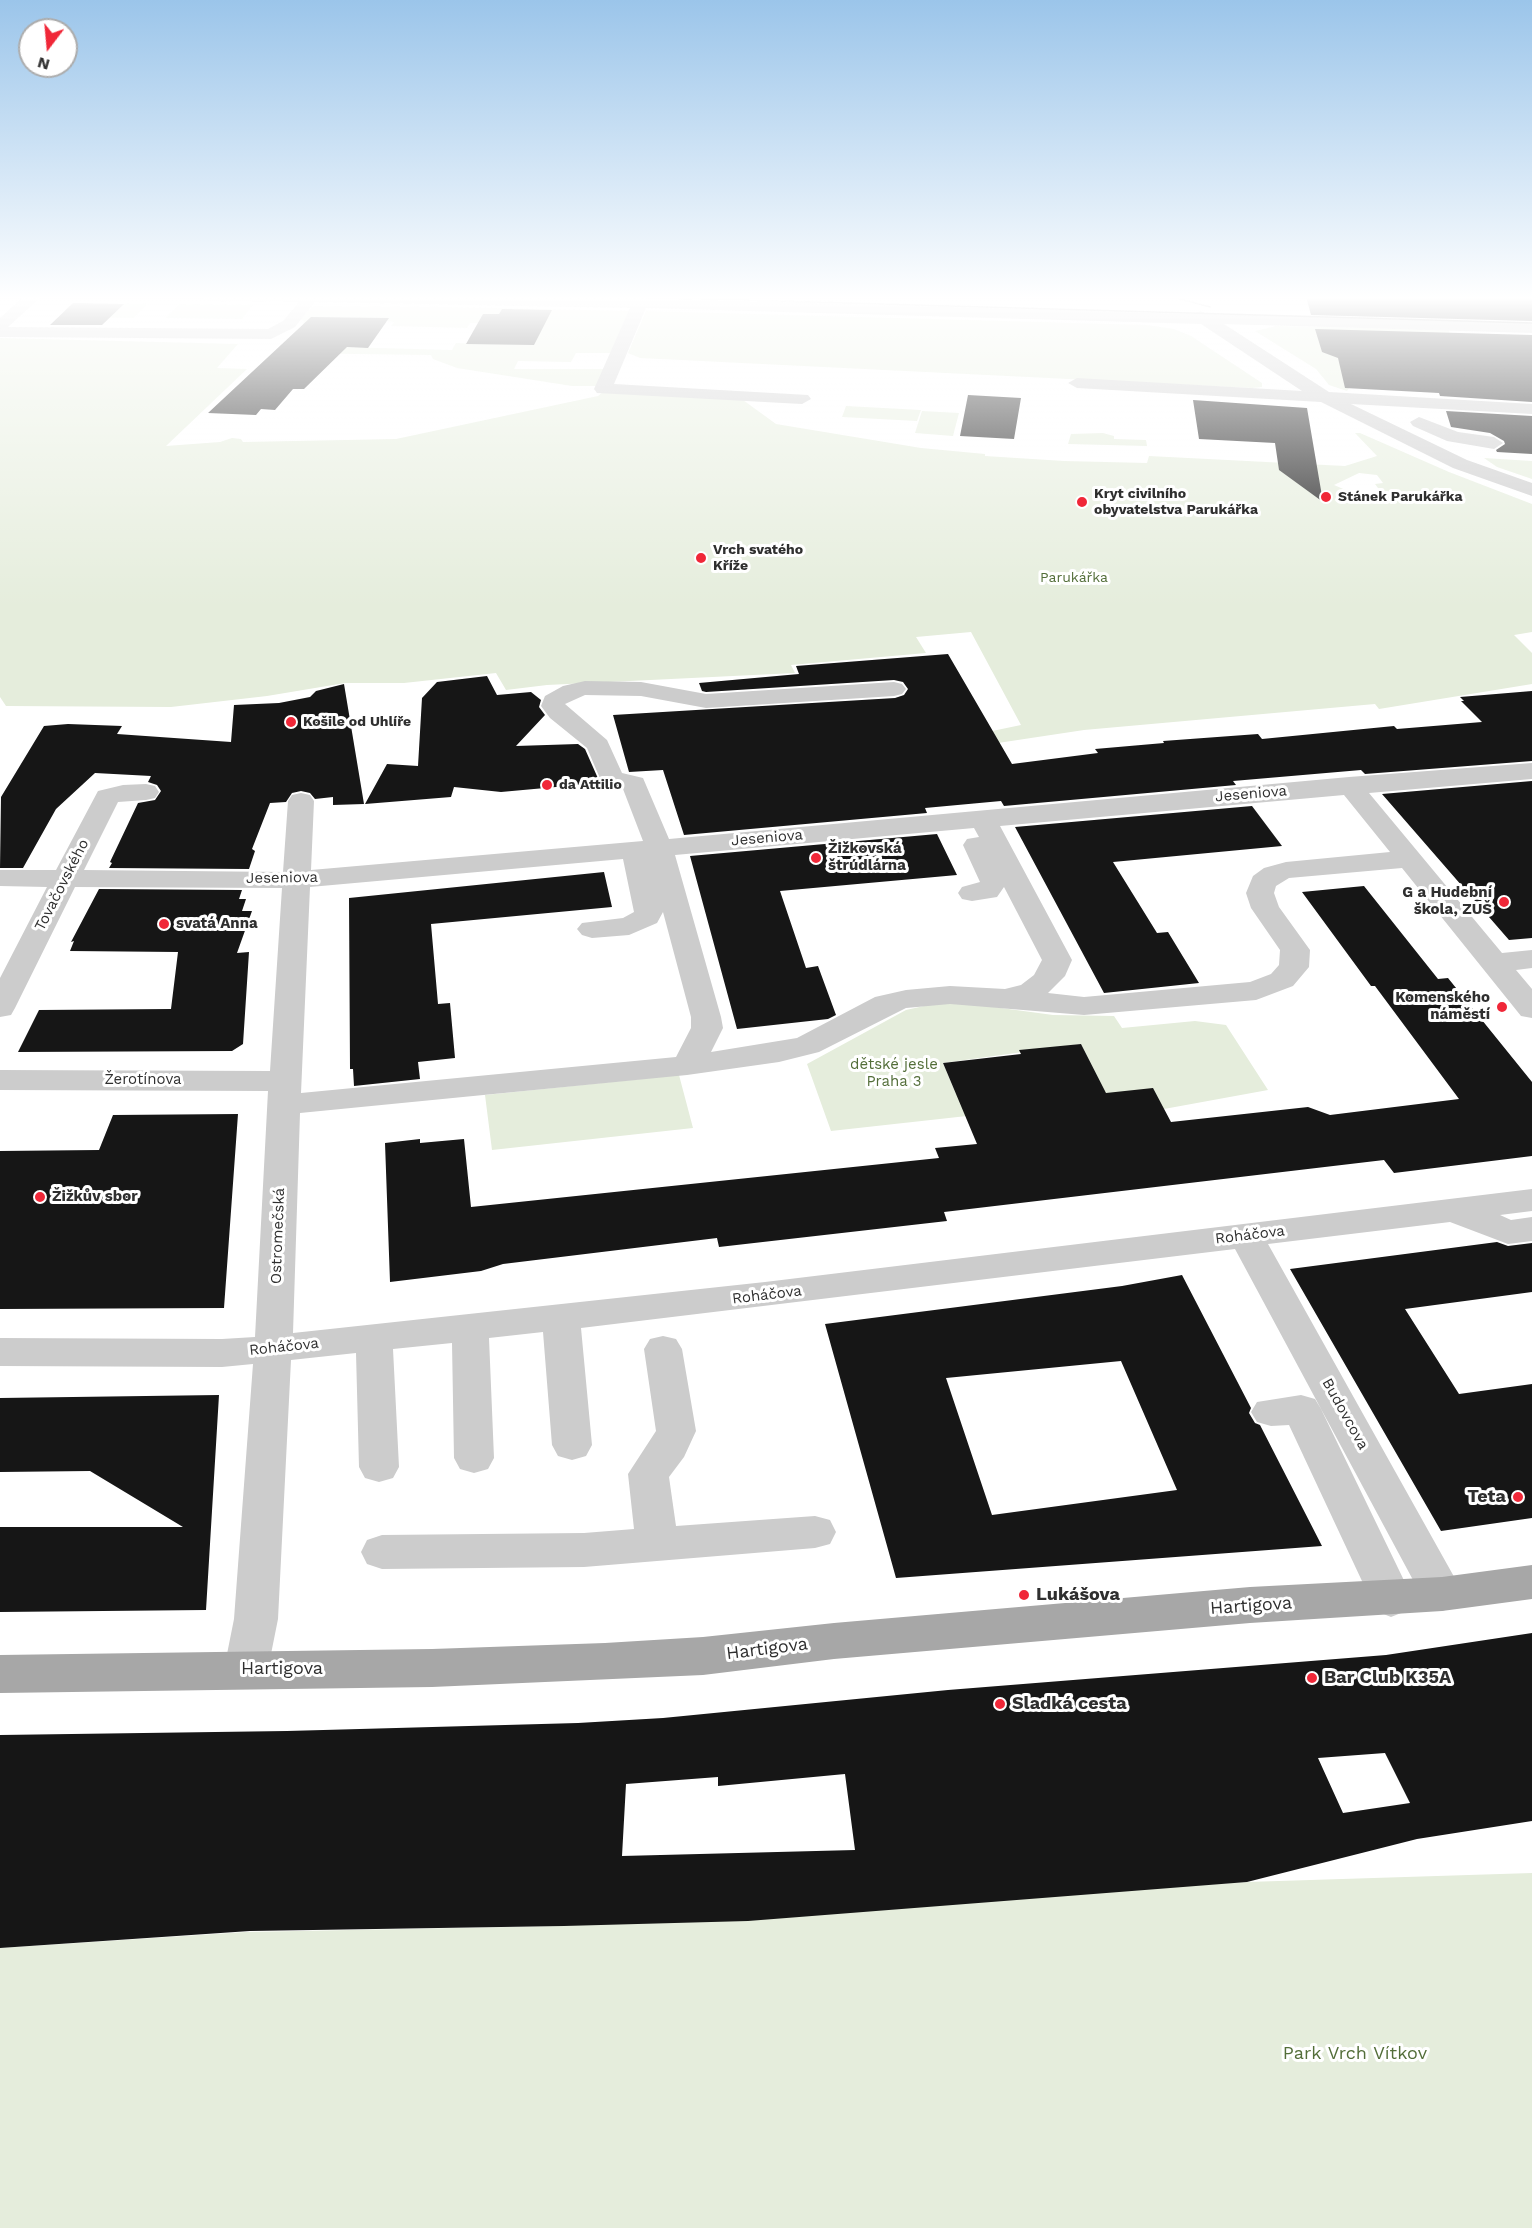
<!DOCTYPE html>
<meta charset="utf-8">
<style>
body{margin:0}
#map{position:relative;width:1532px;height:2228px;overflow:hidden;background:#fff;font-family:"Work Sans",sans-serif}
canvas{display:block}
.north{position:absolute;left:18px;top:18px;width:60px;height:60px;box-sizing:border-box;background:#fff;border:2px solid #acacac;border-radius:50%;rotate:196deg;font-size:16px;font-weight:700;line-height:24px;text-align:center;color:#2f2f2f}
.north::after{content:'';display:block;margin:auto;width:21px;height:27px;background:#f02738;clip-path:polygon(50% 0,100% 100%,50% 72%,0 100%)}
</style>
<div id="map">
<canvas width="1532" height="2228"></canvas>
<div class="north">N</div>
</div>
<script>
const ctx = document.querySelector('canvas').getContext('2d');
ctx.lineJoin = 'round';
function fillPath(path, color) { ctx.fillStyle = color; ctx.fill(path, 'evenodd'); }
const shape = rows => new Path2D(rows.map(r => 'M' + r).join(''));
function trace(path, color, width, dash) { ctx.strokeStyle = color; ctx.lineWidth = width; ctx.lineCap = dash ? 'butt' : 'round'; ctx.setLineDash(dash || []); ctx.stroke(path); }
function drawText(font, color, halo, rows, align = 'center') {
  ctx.font = font + ' "Work Sans",sans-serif'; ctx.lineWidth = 6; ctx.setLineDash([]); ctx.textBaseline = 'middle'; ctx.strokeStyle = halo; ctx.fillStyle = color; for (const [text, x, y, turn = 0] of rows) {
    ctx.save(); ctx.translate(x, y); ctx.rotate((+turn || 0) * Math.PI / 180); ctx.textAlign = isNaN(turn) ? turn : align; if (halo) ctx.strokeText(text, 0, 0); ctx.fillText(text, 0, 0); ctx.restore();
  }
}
fillPath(shape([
 [73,303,147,304,134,318,69,317,64,311],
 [179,304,253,305,242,319,166,318],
 [313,306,449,307,630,311,611,353,576,353,571,362,518,361,514,369,604,369,597,386,572,386,457,368,433,359,431,355,283,353,301,330,304,321,300,319],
 [502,309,551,310,486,344,456,343,452,350,302,346,324,317,388,318,387,321,394,322,391,326,467,328,470,323,478,323,483,314,499,314],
 [646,311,1147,325,1174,329,1191,336,1262,383,1262,387,1252,388,640,358,628,353],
 [1276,326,1449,330,1450,336,1318,339,1322,352,1338,356,1349,388,1347,391,1329,385,1316,369,1255,331],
 [0,338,238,344,217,368,247,369,166,446,220,442,232,438,241,439,243,442,396,439,598,396,604,391,743,400,776,424,921,448,985,454,985,456,1064,461,1147,463,1149,456,1345,466,1377,456,1355,433,1360,433,1449,472,1532,504,1532,632,1514,635,1532,653,1532,684,1379,709,1375,704,1084,730,978,746,973,735,1021,725,971,632,916,637,926,653,791,665,795,673,547,685,506,690,496,673,404,683,345,683,267,696,171,707,6,706,0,697],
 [1359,473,1377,475,1383,483,1375,484,1384,496,1364,498,1334,485],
 [846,406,921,410,917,421,842,417],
 [922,411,959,413,953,436,915,433],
 [1103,433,1114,436,1114,439,1146,440,1147,446,1068,444,1071,434],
 [1484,458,1532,461,1532,479,1497,467],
 [964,1003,1053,1015,1114,1016,1122,1028,1195,1021,1226,1025,1268,1090,1164,1109,1075,1097,1098,1078,1081,1044,943,1063,956,1094,985,1114,831,1131,807,1064,906,1010,933,1004],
 [679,1075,693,1128,492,1150,485,1095],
 [1532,1873,1532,2228,0,2228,0,1948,245,1932,559,1926,1247,1882]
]), '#e5eddc');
fillPath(shape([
 [1306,296,1532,296,1532,321,1311,315],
 [73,303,124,304,102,325,50,325],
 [502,309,552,310,534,345,466,344,483,314,499,314],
 [311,317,389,318,368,348,347,347,304,389,293,389,275,410,261,409,256,415,208,413],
 [1315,329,1532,335,1532,402,1440,396,1439,393,1345,388,1338,358,1322,352],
 [968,395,1021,398,1014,439,960,436],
 [1193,400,1307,408,1323,502,1279,470,1275,443,1199,439],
 [1446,411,1532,416,1532,454,1497,452,1496,450,1505,444,1504,441,1490,433,1451,427],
 [948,654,1012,764,1098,753,1095,749,1164,743,1163,741,1258,734,1262,739,1394,726,1397,729,1482,722,1461,701,1464,701,1460,697,1532,691,1532,761,1365,774,1361,770,1233,781,1236,785,1004,806,1001,801,925,808,927,813,684,835,663,770,629,772,613,715,895,698,904,695,908,689,903,682,894,680,706,692,702,691,699,683,799,674,796,666],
 [487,676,497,695,531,692,541,700,539,707,545,715,516,746,578,744,585,749,600,783,501,792,454,787,451,797,365,804,387,764,418,766,422,698,437,682],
 [344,684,364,804,333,805,333,797,315,799,310,793,301,791,292,793,286,802,270,803,252,849,255,851,249,869,109,868,112,863,110,862,138,803,155,800,161,791,157,785,148,782,151,776,95,773,56,809,23,868,0,868,1,797,44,726,68,724,122,726,117,734,231,742,234,705,279,703,310,697,316,691],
 [1532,781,1532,938,1509,940,1382,794],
 [1252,806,1282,846,1113,862,1157,933,1168,932,1199,983,1104,993,1015,827],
 [937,834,957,875,780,891,806,968,818,966,836,1015,828,1019,737,1029,690,856],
 [604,872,612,907,431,924,438,1004,450,1003,455,1058,418,1062,420,1079,354,1086,353,1069,350,1069,349,898],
 [1364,886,1438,979,1448,978,1532,1082,1532,1156,1394,1173,1384,1160,944,1212,947,1221,719,1247,717,1238,503,1264,481,1271,390,1282,385,1143,420,1139,420,1143,464,1139,471,1207,939,1158,935,1148,977,1144,943,1063,1021,1054,1019,1050,1081,1044,1106,1093,1153,1088,1171,1122,1308,1107,1330,1115,1459,1099,1375,986,1371,986,1302,892],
 [99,889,242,890,239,899,246,899,242,911,252,911,237,953,249,952,243,1044,232,1051,18,1052,39,1010,171,1009,178,952,70,951,74,941,71,942],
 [238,1114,224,1308,0,1309,0,1151,99,1150,113,1115],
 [1497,1242,1508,1246,1532,1243,1532,1292,1405,1309,1459,1394,1532,1384,1532,1518,1441,1531,1290,1269],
 [1182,1275,1251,1408,1249,1413,1255,1423,1260,1425,1322,1546,896,1578,825,1324,1122,1286],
 [1121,1361,1177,1490,992,1515,946,1378],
 [219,1395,206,1610,0,1612,0,1527,183,1527,90,1471,0,1472,0,1398],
 [1532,1633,1532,1821,1417,1839,1247,1882,748,1921,564,1926,250,1931,0,1948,0,1735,287,1731,578,1723,663,1718,948,1690,1386,1655],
 [1385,1753,1410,1803,1343,1813,1318,1758],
 [845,1774,855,1850,622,1856,626,1784,718,1777,718,1786]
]), '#161616');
fillPath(shape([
 [24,296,42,296,8,327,268,329,283,321,299,302,207,301,199,296,640,298,1194,314,1200,311,1208,314,1532,323,1532,333,1224,324,1329,392,1532,404,1532,414,1351,404,1467,460,1532,483,1532,496,1453,468,1321,402,1077,388,1068,383,1077,378,1302,391,1201,324,646,308,614,384,808,395,811,399,802,404,597,393,594,389,630,308,315,302,295,327,271,339,0,337,0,318,24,296],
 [1419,417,1458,432,1494,437,1503,443,1494,449,1447,441,1413,426,1410,422,1419,417],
 [585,681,641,682,706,694,894,682,902,684,906,689,902,694,894,696,706,708,641,696,585,695,565,704,607,740,622,773,643,778,669,839,1349,777,1532,763,1532,779,1369,793,1502,953,1532,950,1532,968,1516,970,1532,989,1532,1018,1521,1016,1402,868,1289,878,1276,886,1274,893,1279,907,1310,950,1309,967,1293,986,1256,1000,1084,1015,950,1004,906,1008,819,1052,779,1062,687,1075,300,1113,293,1333,765,1282,1532,1189,1532,1211,1500,1215,1511,1220,1532,1217,1532,1241,1508,1244,1450,1222,1268,1244,1457,1582,1464,1594,1457,1606,1442,1611,1427,1606,1235,1249,581,1328,592,1445,586,1456,572,1460,558,1456,552,1445,543,1332,489,1338,494,1458,488,1469,474,1473,460,1469,454,1458,452,1343,393,1349,399,1467,393,1478,379,1482,365,1478,359,1467,356,1353,291,1360,278,1619,268,1669,262,1682,246,1688,230,1682,224,1669,234,1619,253,1364,222,1367,0,1366,0,1338,222,1339,255,1337,268,1091,0,1090,0,1070,270,1071,282,888,75,887,15,1008,11,1015,0,1017,0,978,47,887,0,886,0,870,56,870,98,791,123,785,146,784,155,786,159,792,155,798,146,800,118,802,84,870,283,872,288,801,292,795,301,793,310,795,314,801,311,870,643,841,623,789,602,783,587,748,550,718,541,706,545,696,563,686,585,681],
 [1344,795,1390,852,1286,862,1264,868,1253,876,1246,893,1251,908,1280,950,1279,965,1271,974,1250,982,1084,997,1048,993,1065,976,1072,960,1000,826,1344,795],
 [974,828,979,837,967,839,963,845,980,882,962,887,958,893,962,899,972,901,997,897,1004,887,1042,960,1034,975,1021,985,1005,989,950,986,906,990,875,997,797,1038,711,1052,723,1028,721,1017,675,855,974,828],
 [623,859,634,912,623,918,582,923,577,929,582,935,592,938,629,935,657,923,663,912,691,1017,691,1028,676,1057,301,1093,310,887,623,859],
 [663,1336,676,1339,682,1349,696,1431,684,1457,669,1477,676,1526,815,1516,830,1520,836,1532,830,1544,815,1548,584,1567,382,1569,367,1564,361,1552,367,1540,382,1535,584,1533,634,1529,628,1474,656,1431,644,1349,650,1339,663,1336],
 [1301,1395,1315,1399,1321,1409,1413,1599,1406,1611,1391,1617,1376,1611,1289,1425,1271,1426,1257,1422,1251,1412,1257,1402,1301,1395]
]), '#ccc');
fillPath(shape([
 [1532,1565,1532,1599,1442,1611,1250,1623,834,1659,703,1675,432,1687,0,1693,0,1655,432,1649,605,1643,703,1637,834,1623,1250,1587,1442,1577,1532,1565]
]), '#a7a7a7');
trace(shape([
 [607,296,1532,323],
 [1169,296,1210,307]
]), '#848484', 1.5);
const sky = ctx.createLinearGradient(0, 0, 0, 608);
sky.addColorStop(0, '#9bc5ea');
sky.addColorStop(0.49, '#fff');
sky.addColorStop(1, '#ffffff00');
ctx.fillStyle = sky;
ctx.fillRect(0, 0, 1532, 608);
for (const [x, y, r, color] of [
 [1326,497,6,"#f02738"],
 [1082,502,6,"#f02738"],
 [701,558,6,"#f02738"],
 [291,722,6,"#f02738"],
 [547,785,6,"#f02738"],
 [816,858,6,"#f02738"],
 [1504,902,6,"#f02738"],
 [164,924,6,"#f02738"],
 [1502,1007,6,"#f02738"],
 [40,1197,6,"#f02738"],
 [1518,1497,6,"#f02738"],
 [1024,1595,6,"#f02738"],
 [1312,1678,6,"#f02738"],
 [1000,1704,6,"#f02738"]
]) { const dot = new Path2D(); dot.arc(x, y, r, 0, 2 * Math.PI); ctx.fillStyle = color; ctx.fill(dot); trace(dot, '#fff', 2); }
drawText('bold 14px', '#2f2f2f', '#fff', [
 ["Kryt civilního",1094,494],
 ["obyvatelstva Parukářka",1094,510],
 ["Stánek Parukářka",1338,497],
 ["Vrch svatého",713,550],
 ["Kříže",713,566],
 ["Košile od Uhlíře",303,722],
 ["da Attilio",559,785]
], 'left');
drawText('14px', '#536e39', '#fff', [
 ["Parukářka",1074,578]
]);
drawText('15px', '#2f2f2f', '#fff', [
 ["Jeseniova",1251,794,-5],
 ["Jeseniova",767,838,-5],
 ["Jeseniova",282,878,-1],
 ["Tovačovského",62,885,-63],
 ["Žerotínova",143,1080],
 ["Roháčova",1250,1235,-7],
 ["Ostromečská",278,1236,-88],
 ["Roháčova",767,1295,-7],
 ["Roháčova",284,1347,-6],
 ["Budovcova",1345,1414,61]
]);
drawText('bold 15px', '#2f2f2f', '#fff', [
 ["Žižkovská",828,849],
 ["štrúdlárna",828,866],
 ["G a Hudební",1492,893,"right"],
 ["škola, ZUŠ",1492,910,"right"],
 ["svatá Anna",176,924],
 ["Komenského",1490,998,"right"],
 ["náměstí",1490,1015,"right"],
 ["Žižkův sbor",52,1197]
], 'left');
drawText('15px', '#536e39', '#fff', [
 ["dětské jesle",894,1065],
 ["Praha 3",894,1082]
]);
drawText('bold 18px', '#2f2f2f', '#fff', [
 ["Teta",1506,1497,"right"],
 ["Lukášova",1036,1595],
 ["Bar Club K35A",1324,1678],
 ["Sladká cesta",1012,1704]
], 'left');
drawText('18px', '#2f2f2f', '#fff', [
 ["Hartigova",1251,1606,-4],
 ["Hartigova",767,1649,-7],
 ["Hartigova",282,1669]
]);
drawText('18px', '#536e39', '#fff', [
 ["Park Vrch Vítkov",1355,2054]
]);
</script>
